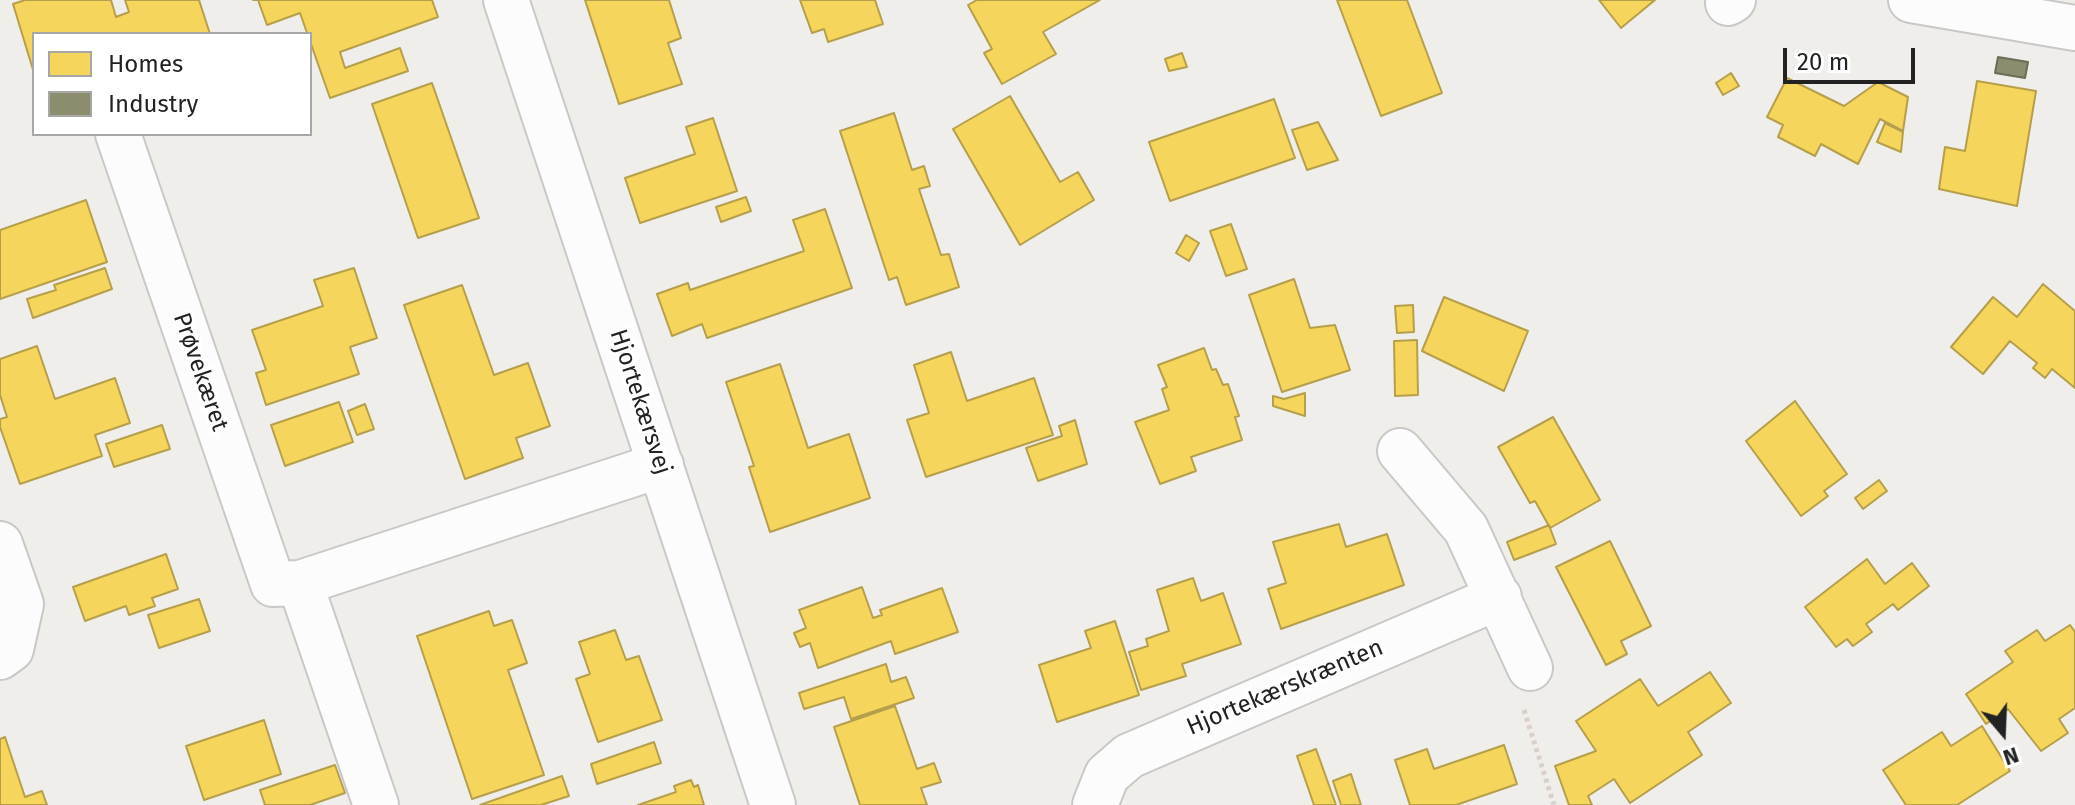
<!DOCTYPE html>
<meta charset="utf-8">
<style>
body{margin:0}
#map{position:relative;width:2075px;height:805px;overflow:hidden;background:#f0eeeb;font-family:"Fira Sans",sans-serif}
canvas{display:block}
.legend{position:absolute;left:32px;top:32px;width:280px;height:104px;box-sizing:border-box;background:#fff;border:2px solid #a7a7a7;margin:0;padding:10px 14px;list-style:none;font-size:24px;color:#222}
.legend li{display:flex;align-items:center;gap:16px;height:40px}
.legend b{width:40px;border:2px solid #a7a7a7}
.north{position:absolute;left:1963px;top:693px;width:80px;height:80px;-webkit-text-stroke:6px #fff;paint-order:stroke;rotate:161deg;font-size:22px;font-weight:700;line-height:32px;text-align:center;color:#222}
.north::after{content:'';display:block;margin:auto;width:28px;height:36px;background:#222;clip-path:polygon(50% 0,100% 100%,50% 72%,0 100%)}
.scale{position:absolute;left:1783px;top:48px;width:132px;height:36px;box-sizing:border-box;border:4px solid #222;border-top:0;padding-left:10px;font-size:24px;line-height:28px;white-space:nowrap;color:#222;-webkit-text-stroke:6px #fff;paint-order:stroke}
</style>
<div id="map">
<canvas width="2075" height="805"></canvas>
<ul class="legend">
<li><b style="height:22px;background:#f6d55c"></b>Homes</li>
<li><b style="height:22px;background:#8c8c6e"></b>Industry</li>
</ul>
<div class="north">N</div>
<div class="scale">20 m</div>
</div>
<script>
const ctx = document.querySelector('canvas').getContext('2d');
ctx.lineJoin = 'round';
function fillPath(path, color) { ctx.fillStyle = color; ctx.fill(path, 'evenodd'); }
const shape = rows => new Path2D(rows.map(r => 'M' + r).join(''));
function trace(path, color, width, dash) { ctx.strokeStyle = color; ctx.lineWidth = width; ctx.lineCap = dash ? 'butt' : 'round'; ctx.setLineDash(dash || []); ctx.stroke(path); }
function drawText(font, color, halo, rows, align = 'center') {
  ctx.font = font + ' "Fira Sans",sans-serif'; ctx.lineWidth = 8; ctx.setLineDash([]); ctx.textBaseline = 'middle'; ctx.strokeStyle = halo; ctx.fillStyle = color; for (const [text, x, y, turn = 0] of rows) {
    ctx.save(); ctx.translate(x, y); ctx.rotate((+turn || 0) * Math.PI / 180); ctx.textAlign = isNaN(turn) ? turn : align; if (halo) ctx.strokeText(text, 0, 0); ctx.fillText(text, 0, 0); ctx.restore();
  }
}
const homes = shape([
 [25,0,111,0,116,17,129,12,125,0,199,0,210,34,34,34,34,73,13,4,25,0],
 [253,0,432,0,438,17,340,52,345,68,400,48,408,71,330,98,300,13,267,25,258,0,253,0],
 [585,0,669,0,681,38,668,43,682,84,619,104,585,0],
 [800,0,875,0,883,24,828,42,824,29,812,33,800,0],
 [977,0,1100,0,1043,32,1056,54,1002,84,984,53,992,49,968,5,977,0],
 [1337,0,1407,0,1442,93,1381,116,1337,0],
 [1599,0,1655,0,1621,28,1599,0],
 [1182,53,1187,67,1169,71,1165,59,1182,53],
 [1731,73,1739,86,1723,95,1716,83,1731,73],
 [1787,78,1844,106,1878,82,1908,97,1903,131,1880,119,1858,164,1821,144,1815,156,1778,137,1783,125,1767,117,1787,78],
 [1977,81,2036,91,2017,206,1939,189,1945,147,1965,151,1977,81],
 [432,83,479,218,418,238,372,104,432,83],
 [1010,96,1060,182,1078,172,1094,200,1020,245,953,129,1010,96],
 [1274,99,1295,158,1170,201,1149,142,1274,99],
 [894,113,912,170,924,166,930,186,919,189,941,255,949,254,959,287,906,305,897,277,889,280,840,131,894,113],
 [713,118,737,191,640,223,625,178,695,154,686,127,713,118],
 [1318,122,1338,160,1307,170,1292,130,1318,122],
 [1885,123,1903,132,1901,152,1877,142,1885,123],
 [746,197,751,211,721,222,716,207,746,197],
 [86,200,107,262,0,299,0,230,86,200],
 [825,209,852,288,707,338,702,324,672,336,657,294,688,283,690,290,804,251,793,220,825,209],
 [1231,224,1247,269,1226,276,1210,231,1231,224],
 [1186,235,1199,243,1189,261,1176,253,1186,235],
 [105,268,112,289,33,318,27,299,56,290,54,285,105,268],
 [354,268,377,338,350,347,359,374,266,405,256,373,266,370,252,330,323,306,314,280,354,268],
 [1294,279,1310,328,1335,325,1350,370,1282,392,1249,295,1294,279],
 [2043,284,2075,311,2075,388,2052,369,2045,378,2033,368,2037,363,2010,341,1983,374,1951,347,1993,297,2017,317,2043,284],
 [462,285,494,375,528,363,550,426,516,438,523,458,465,479,404,305,462,285],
 [1444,297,1528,331,1504,391,1422,351,1444,297],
 [1413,305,1414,332,1397,333,1395,306,1413,305],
 [1417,340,1418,395,1395,396,1394,341,1417,340],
 [37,346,55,399,115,378,130,423,95,435,102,456,20,484,0,427,0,419,7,417,0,395,0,359,37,346],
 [1204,348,1212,370,1216,369,1223,385,1228,384,1239,416,1235,417,1242,440,1191,457,1196,471,1160,484,1135,422,1169,410,1162,389,1167,387,1158,365,1204,348],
 [951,352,967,401,1034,378,1053,435,926,477,907,420,929,413,914,365,951,352],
 [780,364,808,448,849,434,870,498,770,532,749,467,754,466,726,382,780,364],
 [1305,393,1305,416,1273,406,1273,396,1284,399,1305,393],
 [1795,401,1847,474,1824,491,1828,496,1801,516,1746,441,1795,401],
 [339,402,353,442,285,466,271,425,339,402],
 [365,404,374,429,357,435,348,411,365,404],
 [1553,417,1600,500,1550,528,1535,501,1530,503,1498,447,1553,417],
 [1075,420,1087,464,1038,481,1026,448,1062,436,1059,426,1075,420],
 [162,425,170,449,114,467,106,444,162,425],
 [1879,480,1887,491,1863,509,1855,498,1879,480],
 [1339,524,1346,547,1387,534,1404,585,1281,629,1268,589,1286,583,1273,542,1339,524],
 [1549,525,1556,544,1514,560,1507,542,1549,525],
 [1610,541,1651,626,1621,641,1627,654,1606,665,1556,567,1610,541],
 [166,554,178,589,152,598,155,606,129,615,126,606,85,621,73,587,166,554],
 [1867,559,1885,584,1912,563,1929,586,1898,610,1893,604,1866,624,1872,632,1853,646,1847,639,1836,647,1805,607,1867,559],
 [1193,578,1201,601,1223,593,1241,644,1182,664,1186,676,1141,690,1129,652,1148,646,1146,639,1169,631,1157,590,1193,578],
 [862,587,873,618,882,615,880,610,942,588,958,632,895,654,891,641,818,668,810,643,800,647,794,633,806,628,799,610,862,587],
 [199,599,210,631,159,648,148,615,199,599],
 [489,611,494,626,512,620,527,663,508,670,544,775,472,799,417,636,489,611],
 [1115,621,1139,695,1057,722,1039,665,1091,648,1085,631,1115,621],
 [2070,625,2075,632,2075,708,2059,719,2068,733,2041,751,2008,709,1986,724,1966,694,2013,662,2005,651,2037,630,2045,641,2070,625],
 [615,630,626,660,639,656,662,720,598,742,576,679,590,674,579,642,615,630],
 [886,664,891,682,906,677,914,698,851,719,844,697,804,709,799,693,886,664],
 [1710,672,1731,703,1688,732,1702,755,1630,803,1614,779,1588,796,1592,805,1569,805,1555,766,1596,751,1576,721,1640,679,1658,706,1710,672],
 [895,706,917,769,934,763,941,782,921,788,927,805,860,805,834,727,895,706],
 [264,720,281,774,204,800,186,746,264,720],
 [1982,726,2010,771,1957,805,1906,805,1883,770,1942,732,1951,746,1982,726],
 [5,737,25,797,42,791,47,805,0,805,0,739,5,737],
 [654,742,661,763,597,784,591,764,654,742],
 [1504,745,1517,784,1456,805,1410,805,1395,760,1427,749,1434,769,1504,745],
 [1316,749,1336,805,1314,805,1297,756,1316,749],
 [335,765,345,793,310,805,265,805,260,790,335,765],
 [1351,774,1361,805,1341,805,1333,781,1351,774],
 [562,776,569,796,541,805,480,805,562,776],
 [691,780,694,787,698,785,704,805,638,805,676,792,674,786,691,780]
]);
fillPath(homes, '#f6d55c');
trace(homes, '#b69f4b', 2);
const industry = shape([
 [1998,57,2028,62,2025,78,1995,73,1998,57]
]);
fillPath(industry, '#8c8c6e');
trace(industry, '#6c6c57', 2);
const minor = shape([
 [506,0,773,805],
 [1911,0,2075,28],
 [1728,3,1733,0],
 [118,134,273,584,300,583,661,465],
 [1400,451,1466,529,1530,668],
 [0,544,21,604,11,649,0,657],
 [300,583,376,805],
 [1095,805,1107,775,1129,756,1499,597]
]);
trace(minor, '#c9c8c7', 48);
trace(shape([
 [1524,710,1554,805]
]), '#dccecd', 5, [4, 4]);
trace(minor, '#fdfcfc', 44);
drawText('24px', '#222', '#fff', [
 ["Prøvekæret",200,372,71],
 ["Hjortekærsvej",640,402,72],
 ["Hjortekærskrænten",1285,688,-23]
]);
</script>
